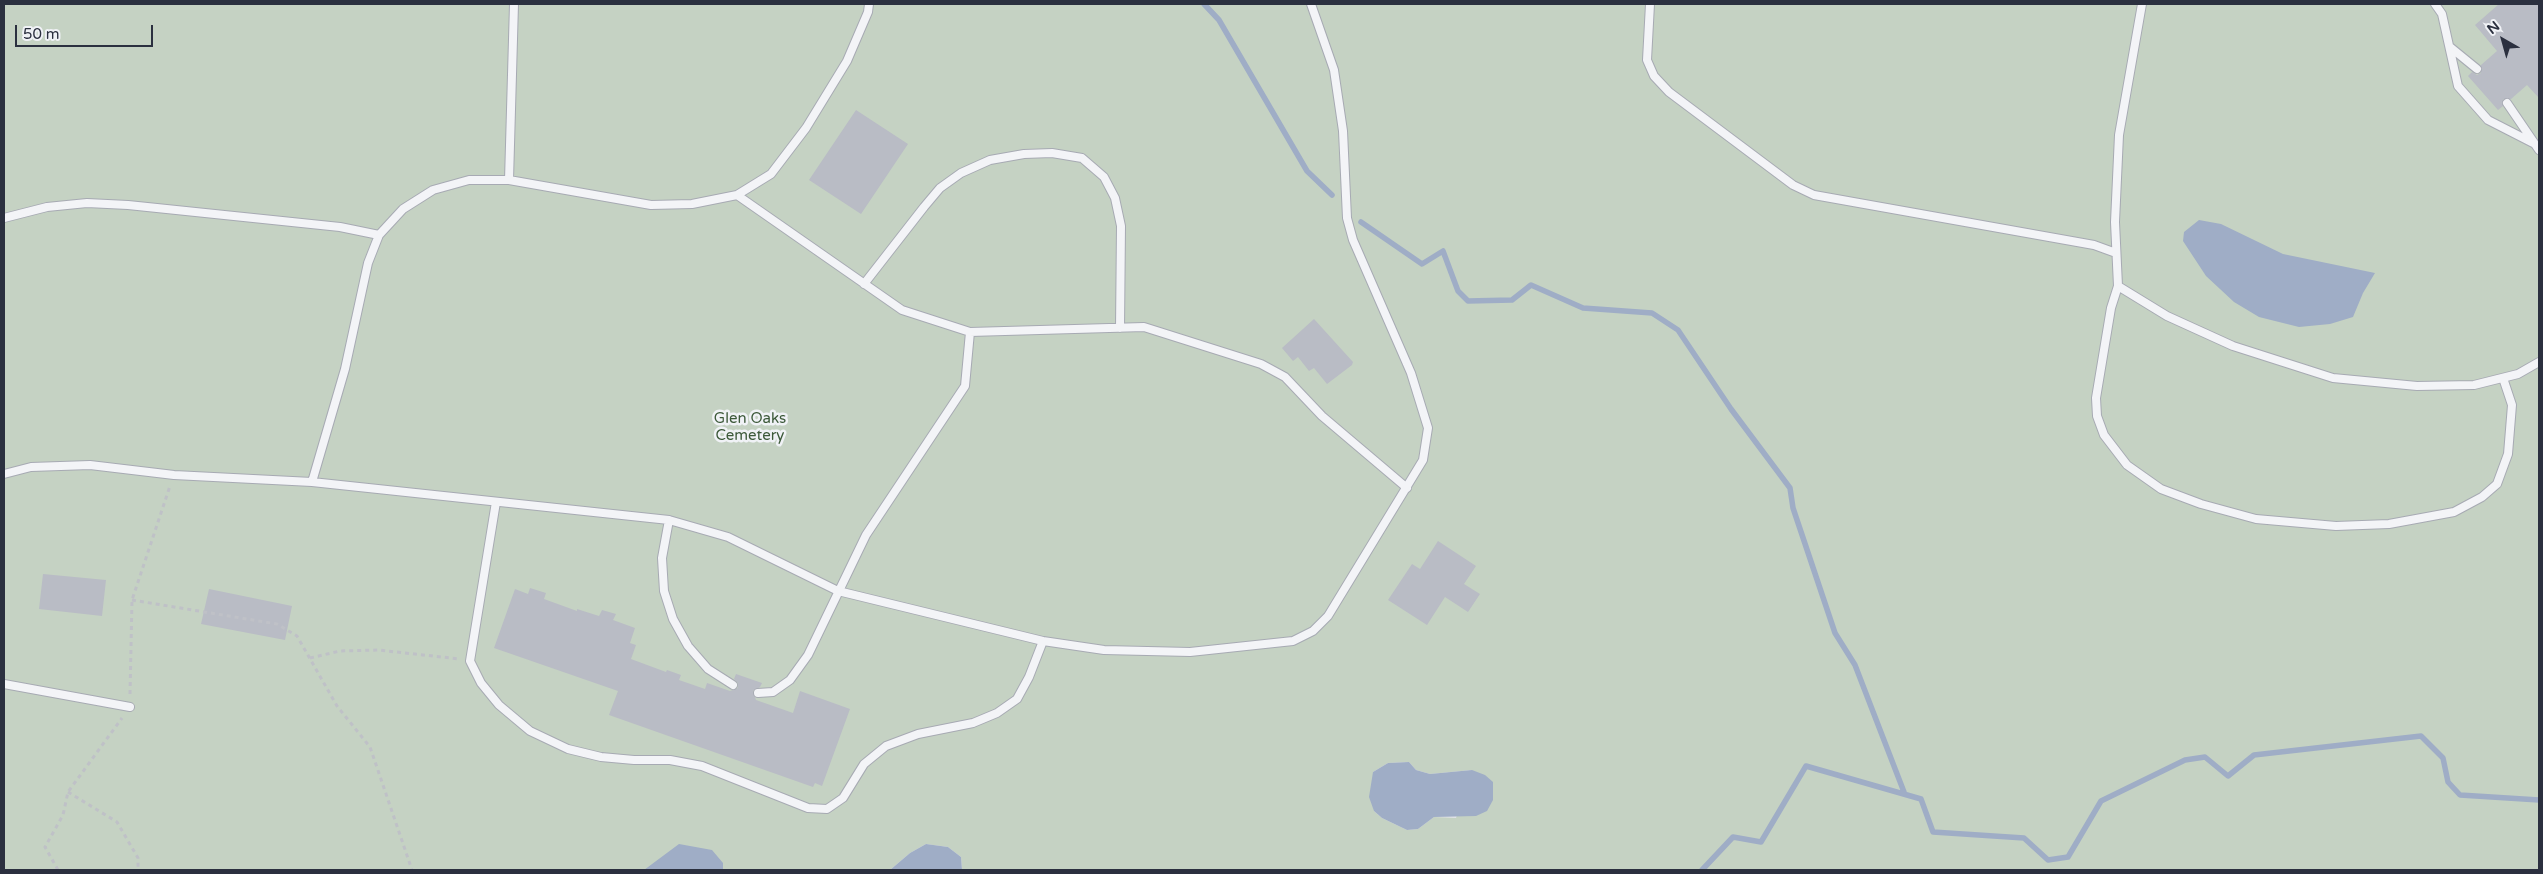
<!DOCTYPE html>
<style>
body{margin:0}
#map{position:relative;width:2543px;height:874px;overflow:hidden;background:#e1e3e9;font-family:"Varela Round",sans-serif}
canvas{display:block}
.frame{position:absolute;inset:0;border:5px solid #2b303f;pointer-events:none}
.north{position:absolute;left:2478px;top:15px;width:50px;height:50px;-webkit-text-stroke:4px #f0f2f6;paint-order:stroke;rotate:322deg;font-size:14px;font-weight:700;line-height:20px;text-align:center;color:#2b303f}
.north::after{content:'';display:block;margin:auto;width:18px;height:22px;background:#2b303f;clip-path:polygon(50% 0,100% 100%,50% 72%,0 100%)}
.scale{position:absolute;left:15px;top:25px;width:138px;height:22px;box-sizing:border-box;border:2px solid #2b303f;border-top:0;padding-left:6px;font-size:15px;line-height:18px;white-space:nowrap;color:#2b303f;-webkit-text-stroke:4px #f0f2f6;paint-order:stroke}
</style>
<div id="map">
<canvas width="2543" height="874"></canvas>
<div class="frame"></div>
<div class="north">N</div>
<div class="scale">50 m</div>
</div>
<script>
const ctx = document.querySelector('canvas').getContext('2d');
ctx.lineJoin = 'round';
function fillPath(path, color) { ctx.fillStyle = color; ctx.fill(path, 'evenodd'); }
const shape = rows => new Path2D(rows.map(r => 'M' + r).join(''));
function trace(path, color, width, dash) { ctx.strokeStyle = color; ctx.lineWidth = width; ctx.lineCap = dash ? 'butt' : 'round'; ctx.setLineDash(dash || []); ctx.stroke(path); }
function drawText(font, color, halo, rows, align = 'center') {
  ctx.font = font + ' "Varela Round",sans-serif'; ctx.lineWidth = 5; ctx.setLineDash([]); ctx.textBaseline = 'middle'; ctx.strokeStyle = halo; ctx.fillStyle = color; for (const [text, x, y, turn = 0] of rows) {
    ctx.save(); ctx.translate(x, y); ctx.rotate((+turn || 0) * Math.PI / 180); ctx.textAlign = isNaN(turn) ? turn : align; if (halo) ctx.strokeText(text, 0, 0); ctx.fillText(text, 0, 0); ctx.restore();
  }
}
fillPath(shape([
 [4,4,2539,4,2539,870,962,870,961,857,948,847,926,844,910,853,890,870,4,870],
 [1409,762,1416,770,1430,774,1472,770,1456,818,1434,817,1418,829,1407,830,1382,818,1374,811,1373,772,1388,763]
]), '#c5d2c3');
fillPath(shape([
 [2199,220,2221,224,2283,254,2375,273,2363,293,2353,317,2330,324,2299,327,2259,317,2234,302,2206,276,2183,241,2184,232],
 [1409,762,1416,770,1430,774,1472,770,1485,775,1493,782,1493,800,1487,811,1476,816,1434,817,1418,829,1407,830,1382,818,1374,811,1369,797,1373,772,1388,763],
 [679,844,712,850,723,863,723,870,644,870],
 [926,844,948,847,961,857,962,870,890,870,910,853]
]), '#9fadc6');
trace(shape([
 [1204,4,1219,20,1307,171,1332,195],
 [1361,222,1422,264,1443,251,1458,291,1468,301,1512,300,1531,285,1583,308,1652,313,1678,330,1731,409,1790,488,1793,508,1835,633,1855,665,1904,792],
 [1702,870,1733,837,1761,842,1806,766,1921,799,1933,832,2024,838,2048,860,2068,857,2101,801,2185,760,2205,757,2228,776,2254,755,2421,736,2443,758,2448,782,2460,795,2539,800]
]), '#9fadc6', 5.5);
fillPath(shape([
 [2499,4,2539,4,2539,98,2527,85,2511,99,2503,99,2503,106,2498,110,2468,76,2472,72,2477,75,2481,73,2481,65,2497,51,2475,25],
 [856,110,908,144,861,214,809,180],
 [1314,319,1353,362,1352,365,1327,384,1314,368,1309,371,1298,357,1293,361,1282,348],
 [1438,541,1476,566,1464,584,1480,594,1468,612,1445,597,1427,625,1388,600,1412,564,1420,569],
 [43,574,106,580,102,616,39,609],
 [530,588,546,593,544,599,577,611,577,609,599,616,602,610,616,614,613,620,635,628,630,643,636,645,631,659,666,672,667,670,681,675,679,680,705,689,707,683,730,691,738,688,738,683,734,679,736,674,762,683,760,687,753,691,756,700,793,713,800,691,850,709,822,786,815,783,813,787,609,715,618,691,494,648,515,589,528,594],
 [209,589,292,606,285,640,201,624]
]), '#b9bcc5');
const service = shape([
 [1650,4,1647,60,1654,76,1669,92,1793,185,1814,195,2094,245,2116,253],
 [2142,4,2119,135,2115,222,2118,286,2167,316,2233,346,2333,378,2417,386,2474,385,2518,374,2539,362],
 [2435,4,2442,14,2458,86,2488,120,2533,143],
 [2450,47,2477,69],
 [2507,103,2539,150],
 [509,180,514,4],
 [737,195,902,310,970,332,1144,327,1261,364,1285,377,1322,416,1407,488],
 [4,218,47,207,87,203,128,205,340,227,379,235],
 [864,284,924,207,940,188,961,173,990,160,1024,154,1052,153,1082,158,1104,177,1115,198,1121,226,1120,328],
 [2118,286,2111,308,2096,398,2097,416,2104,435,2127,465,2161,489,2201,504,2256,519,2336,526,2389,524,2454,512,2482,497,2497,484,2508,454,2512,405,2503,378],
 [4,474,31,467,90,465,174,475,312,482,669,520,728,537,838,591,1043,641,1104,650,1190,652,1293,641,1313,631,1328,616,1423,460,1428,428,1411,373,1353,240,1347,218,1343,131,1334,70,1311,4],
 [312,482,345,369,368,263,379,235,403,209,433,190,469,180,509,180,651,205,692,204,737,195,771,174,806,128,847,61,868,12,869,4],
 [496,502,470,661,481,683,499,705,530,731,568,749,601,757,634,760,670,760,702,766,808,808,827,809,843,798,864,764,886,746,918,734,973,723,997,713,1017,699,1029,677,1043,641],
 [669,520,662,558,664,591,673,619,688,646,708,669,733,685],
 [4,684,130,707],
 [758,693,773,692,790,680,808,655,866,535,965,386,970,332]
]);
trace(service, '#a7aab3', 10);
trace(shape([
 [132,600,277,624,297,636,337,706,370,747,412,870],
 [310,658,340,651,378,650,460,659],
 [130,694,132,600,170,486],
 [68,792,117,822,138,858,138,870],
 [58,870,45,847,63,815,68,792,122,718]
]), '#bfc1c7', 3, [4, 4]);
trace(service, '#f3f4f7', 8);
drawText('15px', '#3c5939', '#f0f2f6', [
 ["Glen Oaks",750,419],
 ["Cemetery",750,436]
]);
</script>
